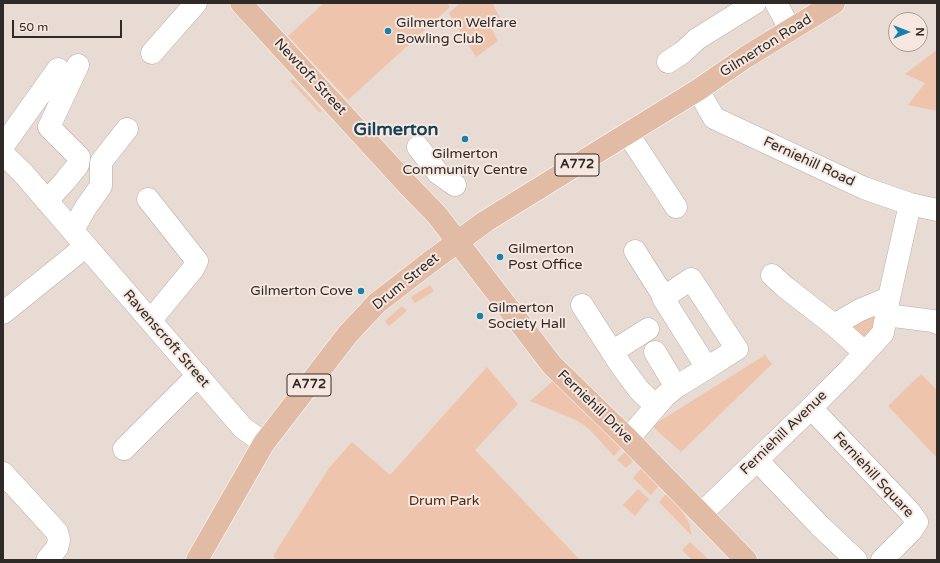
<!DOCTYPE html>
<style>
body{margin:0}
#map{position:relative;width:940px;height:563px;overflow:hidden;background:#e8dbd3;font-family:"Varela Round",sans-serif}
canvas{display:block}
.frame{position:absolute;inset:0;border:4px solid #2f2a27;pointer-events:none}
.north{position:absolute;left:888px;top:12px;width:40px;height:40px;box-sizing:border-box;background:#f6e8e0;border:1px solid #a69c96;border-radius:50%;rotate:90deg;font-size:11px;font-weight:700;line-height:16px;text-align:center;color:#2f2a27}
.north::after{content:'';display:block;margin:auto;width:14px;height:18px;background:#1880aa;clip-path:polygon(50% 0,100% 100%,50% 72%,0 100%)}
.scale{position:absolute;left:12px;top:20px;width:110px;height:18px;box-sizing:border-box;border:2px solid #2f2a27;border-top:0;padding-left:5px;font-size:12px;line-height:14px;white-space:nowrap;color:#2f2a27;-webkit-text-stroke:3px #f6e8e0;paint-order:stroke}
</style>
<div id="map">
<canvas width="940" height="563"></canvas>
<div class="frame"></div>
<div class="north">N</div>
<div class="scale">50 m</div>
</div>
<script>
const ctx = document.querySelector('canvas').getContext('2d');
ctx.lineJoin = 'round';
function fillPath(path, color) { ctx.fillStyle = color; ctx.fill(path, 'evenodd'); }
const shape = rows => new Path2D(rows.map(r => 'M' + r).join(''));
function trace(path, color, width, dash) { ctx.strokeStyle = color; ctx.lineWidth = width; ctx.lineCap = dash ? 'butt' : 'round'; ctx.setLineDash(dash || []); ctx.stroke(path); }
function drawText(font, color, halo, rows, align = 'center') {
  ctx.font = font + ' "Varela Round",sans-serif'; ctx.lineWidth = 4; ctx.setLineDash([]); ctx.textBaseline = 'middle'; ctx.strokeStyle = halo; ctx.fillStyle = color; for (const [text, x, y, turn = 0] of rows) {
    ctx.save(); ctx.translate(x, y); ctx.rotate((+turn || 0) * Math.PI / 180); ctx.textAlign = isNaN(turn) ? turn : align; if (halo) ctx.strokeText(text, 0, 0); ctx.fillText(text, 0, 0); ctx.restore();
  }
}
fillPath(shape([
 [324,3,447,3,450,7,348,100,288,36],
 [460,3,495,3,493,5,500,18,489,25,498,41,476,57,449,13],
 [937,50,937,111,908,105,925,83,905,74],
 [293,79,322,111,320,113,290,81],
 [430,285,434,291,415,303,411,297],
 [402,306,407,311,389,326,385,321],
 [877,308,882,329,857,342,849,323],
 [765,355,772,364,681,452,652,426],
 [487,367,518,404,475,450,580,560,277,560,273,556,329,468,352,442,390,475],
 [921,374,937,390,937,458,888,406],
 [555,379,623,446,614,456,589,429,578,421,530,401],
 [627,450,635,459,626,468,617,460],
 [644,465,662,482,651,495,633,478],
 [638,489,649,499,635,516,623,505],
 [667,493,679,506,689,523,692,536,659,502],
 [690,542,708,559,709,560,692,560,682,550]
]), '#eec4ac');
const minor = shape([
 [776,3,790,29],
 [152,53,196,3],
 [668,62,683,52,697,39,755,3],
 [698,90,714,118,864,188,910,204,937,210],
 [628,134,676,207],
 [3,146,58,69],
 [418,147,438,173,455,185],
 [3,154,23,173,47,201,243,428,264,443],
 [148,199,197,261,193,269,151,320],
 [47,201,65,181,78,165,79,157,49,127,78,65],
 [73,230,86,207,101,186,101,162,127,129],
 [635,251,664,297],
 [772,275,785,287,834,325],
 [582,305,620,364,639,390,656,406],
 [3,313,86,246],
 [886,315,933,321,937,323],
 [612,352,648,329],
 [655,352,676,387],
 [864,352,834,325,860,310,889,298],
 [811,408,910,512,917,522,912,530,882,560],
 [628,439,665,396,676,387,707,368,737,349,691,279,663,298,707,368],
 [124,449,198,375],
 [757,460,819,525,856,560],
 [3,473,57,532,59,540,57,548,47,560],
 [702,513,811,408,848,371,883,333,889,298,910,204]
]);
const major = shape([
 [241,3,407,184,437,215,552,365,628,439,746,560],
 [197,560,264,443,348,334,377,303,430,262,486,221,698,90,746,57,834,3]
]);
trace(minor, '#b9aca5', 23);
trace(major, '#fff', 23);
trace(minor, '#fff', 22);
trace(major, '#e2bba4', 22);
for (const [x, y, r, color] of [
 [388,31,4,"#1880aa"],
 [465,139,4,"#1880aa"],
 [500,257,4,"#1880aa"],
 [361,291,4,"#1880aa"],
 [480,316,4,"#1880aa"]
]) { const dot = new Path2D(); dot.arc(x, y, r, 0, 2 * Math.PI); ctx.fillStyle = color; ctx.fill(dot); trace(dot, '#f6e8e0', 1.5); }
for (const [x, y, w] of [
 [577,165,44],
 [309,385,44]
]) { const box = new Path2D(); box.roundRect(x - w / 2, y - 11, w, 22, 3); ctx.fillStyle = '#f6e8e0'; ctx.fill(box); trace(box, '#2f2a27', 1); }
drawText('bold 13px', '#2f2a27', null, [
 ["A772",577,165],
 ["A772",309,385]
]);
drawText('14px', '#2f2a27', '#f6e8e0', [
 ["Gilmerton Welfare",396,23],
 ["Bowling Club",396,39],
 ["Gilmerton",465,154,"center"],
 ["Community Centre",465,170,"center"],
 ["Gilmerton",508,249],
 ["Post Office",508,265],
 ["Gilmerton Cove",353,291,"right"],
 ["Gilmerton",488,308],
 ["Society Hall",488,324]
], 'left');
drawText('14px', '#2f2a27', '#f6e8e0', [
 ["Gilmerton Road",766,46,-32],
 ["Newtoft Street",310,77,47],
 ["Ferniehill Road",809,162,25],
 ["Drum Street",406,282,-39],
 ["Ravenscroft Street",166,339,49],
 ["Ferniehill Drive",595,407,44],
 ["Ferniehill Avenue",784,433,-44],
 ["Ferniehill Square",873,475,47]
]);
drawText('14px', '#53290d', '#f6e8e0', [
 ["Drum Park",444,501]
]);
drawText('bold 18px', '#144156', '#f6e8e0', [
 ["Gilmerton",396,130]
]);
</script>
